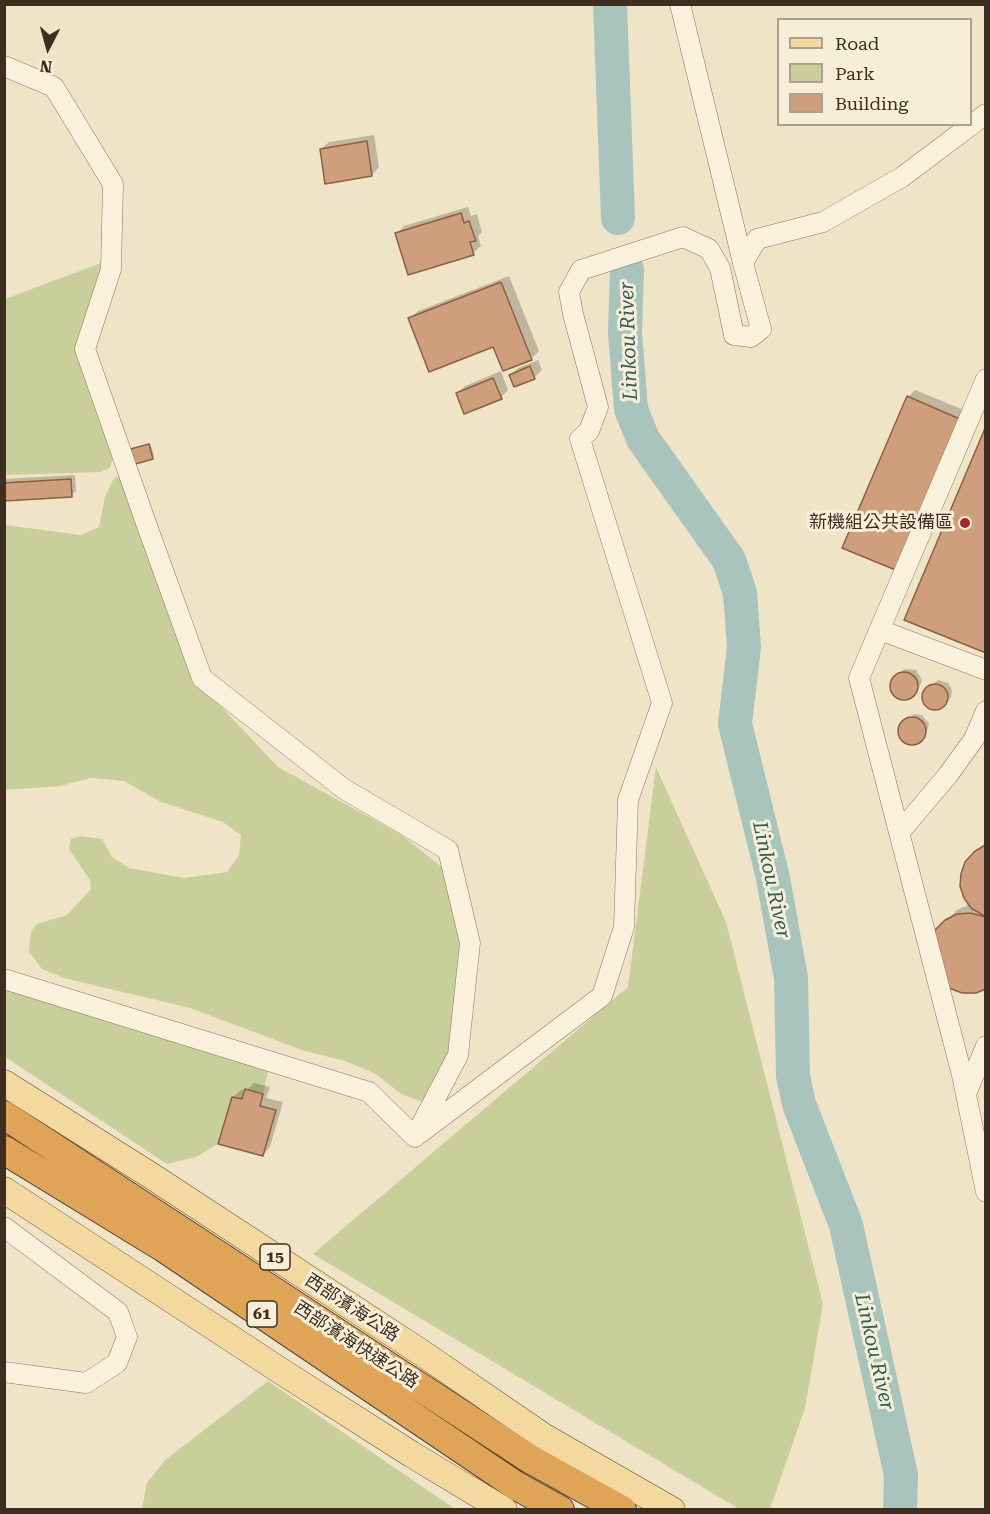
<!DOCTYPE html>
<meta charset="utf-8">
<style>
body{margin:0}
#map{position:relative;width:990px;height:1514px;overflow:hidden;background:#f0e4c8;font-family:"Roboto Serif",serif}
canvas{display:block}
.frame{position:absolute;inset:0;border:6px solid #3d2e20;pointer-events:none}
.legend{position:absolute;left:777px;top:18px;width:195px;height:108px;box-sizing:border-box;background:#f7eed8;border:2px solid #ada18e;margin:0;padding:8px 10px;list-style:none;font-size:18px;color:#3d2e20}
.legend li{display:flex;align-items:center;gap:12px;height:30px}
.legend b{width:30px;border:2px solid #ada18e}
.north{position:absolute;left:18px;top:18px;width:60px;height:60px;-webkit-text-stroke:4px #f7eed8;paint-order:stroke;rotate:186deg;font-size:16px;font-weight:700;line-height:24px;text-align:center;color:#3d2e20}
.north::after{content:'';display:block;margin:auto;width:21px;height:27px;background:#3d2e20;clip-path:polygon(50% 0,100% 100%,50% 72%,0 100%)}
</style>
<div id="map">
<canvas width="990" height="1514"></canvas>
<div class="frame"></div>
<ul class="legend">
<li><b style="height:8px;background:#f3d9a0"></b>Road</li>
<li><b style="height:16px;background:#c9cf9b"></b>Park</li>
<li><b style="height:16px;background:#cf9f7d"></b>Building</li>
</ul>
<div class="north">N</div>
</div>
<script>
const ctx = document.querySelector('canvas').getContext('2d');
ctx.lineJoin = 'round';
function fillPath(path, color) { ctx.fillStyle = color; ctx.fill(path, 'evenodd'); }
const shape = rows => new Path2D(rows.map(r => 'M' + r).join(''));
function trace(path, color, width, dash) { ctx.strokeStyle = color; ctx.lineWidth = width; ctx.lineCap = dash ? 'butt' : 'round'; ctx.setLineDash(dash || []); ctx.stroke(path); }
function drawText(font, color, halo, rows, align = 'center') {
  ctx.font = font + ' "Roboto Serif","Noto Sans TC",serif'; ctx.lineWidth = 6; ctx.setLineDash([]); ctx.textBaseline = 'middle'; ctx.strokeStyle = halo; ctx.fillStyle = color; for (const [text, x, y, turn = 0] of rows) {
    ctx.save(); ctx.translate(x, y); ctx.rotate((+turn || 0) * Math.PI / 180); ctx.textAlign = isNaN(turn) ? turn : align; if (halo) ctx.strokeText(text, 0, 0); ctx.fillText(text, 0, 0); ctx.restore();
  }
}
fillPath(shape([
 [109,260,90,351,116,448,110,468,101,472,5,475,5,299],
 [122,474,198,682,278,767,400,834,447,871,461,919,458,1038,430,1100,420,1101,401,1094,376,1074,345,1061,305,1051,190,1008,64,978,42,969,29,952,31,931,37,924,67,915,91,889,90,880,69,849,71,839,81,836,102,839,112,857,129,868,184,878,227,872,239,855,241,835,223,822,161,802,124,781,91,778,60,786,5,790,5,525,81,535,99,527,105,497,113,480],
 [656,767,726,922,823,1304,805,1408,770,1509,739,1509,313,1254,628,987],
 [4,983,266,1066,268,1073,263,1094,245,1089,242,1099,232,1097,218,1144,196,1157,167,1164,5,1057],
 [268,1381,455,1509,142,1509,147,1483,165,1460]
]), '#c9cf9b');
fillPath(shape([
 [374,135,379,167,372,175,321,149,329,142],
 [468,207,471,216,477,214,482,232,478,236,481,246,473,253,397,234,404,226],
 [509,276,539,351,531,359,494,345,410,319,418,311],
 [538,360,542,370,534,378,511,375,518,368],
 [501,371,508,390,501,397,457,393,465,386],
 [915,390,969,412,905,562,908,397],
 [150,443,154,455,152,457,129,451],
 [75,475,76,491,71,495,4,499,4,479],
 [904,669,916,670,922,680,919,688,907,698,899,697,893,692,891,684],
 [938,680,948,683,952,690,951,697,940,708,928,707,924,701,924,693],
 [914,714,922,715,929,724,926,735,913,743,905,741,900,735,900,727],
 [986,843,986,987,948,919,957,910,970,904,975,853],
 [254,1083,270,1087,266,1098,283,1102,270,1147,263,1155,233,1097,241,1090,246,1091]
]), '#0003');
trace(shape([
 [610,4,618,218],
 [627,270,625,333,631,409,643,439,729,560,740,593,744,647,735,724,773,878,791,978,793,1076,799,1104,846,1225,901,1475,900,1510]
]), '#a9c4bc', 34);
const building = shape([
 [367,141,372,176,325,184,320,149,367,141],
 [461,213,464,223,469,221,476,241,470,242,474,255,408,275,395,233,461,213],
 [501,282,532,360,503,371,493,347,429,372,408,318,501,282],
 [530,366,535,379,514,387,509,375,530,366],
 [493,378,502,399,464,414,456,393,493,378],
 [907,396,962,420,898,571,842,548,907,396],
 [986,426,986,653,904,620,986,426],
 [149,444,153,459,132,465,127,450,149,444],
 [71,479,72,497,4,501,4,483,71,479],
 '890 686a14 14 0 1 1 28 0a14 14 0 1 1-28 0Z',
 '922 697a13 13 0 1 1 26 0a13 13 0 1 1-26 0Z',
 '898 731a14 14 0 1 1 28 0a14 14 0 1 1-28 0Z',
 [985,845,986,845,986,917,971,908,964,898,960,886,961,874,965,862,974,852,985,845],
 [970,913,986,917,986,989,976,993,962,993,949,988,930,941,936,929,945,920,957,914,970,913],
 [245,1089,263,1094,260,1106,276,1110,263,1156,218,1144,232,1097,242,1099,245,1089]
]);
fillPath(building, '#cf9f7d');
trace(building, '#8d5f41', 1.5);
const minor = shape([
 [680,4,743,263],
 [4,66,54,87,113,184,111,269,85,349,146,523,202,678,344,789,448,850,470,943,458,1055,415,1137,369,1092,4,979],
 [986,379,859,678,962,1075,986,1192],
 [880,630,986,670],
 [899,833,948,775,974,739,986,711],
 [966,1094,986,1046],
 [420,1133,602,996,624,927,628,800,662,703,580,439,589,431,598,407,573,314,569,292,581,270,683,237,709,249,720,268,734,335,751,337,761,329,743,263,757,239,823,222,902,177,986,114],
 [4,1227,118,1312,127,1337,117,1363,86,1383,4,1372]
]);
const major = shape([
 [4,1083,150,1175,419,1351,543,1436,672,1510],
 [4,1190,287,1375,411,1454,504,1510]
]);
const highway = shape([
 [4,1115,530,1459,622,1510],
 [4,1150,164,1248,515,1485,560,1510]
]);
trace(minor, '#8d765c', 21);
trace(major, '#5b4430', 27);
trace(highway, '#5b4430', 30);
trace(minor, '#faf1dc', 20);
trace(major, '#f3d9a0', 26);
trace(highway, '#e0a458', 28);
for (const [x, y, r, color] of [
 [965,523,6,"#9e2a2b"]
]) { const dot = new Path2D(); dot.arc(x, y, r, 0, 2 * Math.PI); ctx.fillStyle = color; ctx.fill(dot); trace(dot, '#f7eed8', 2); }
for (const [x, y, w] of [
 [275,1257,30],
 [262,1314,30]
]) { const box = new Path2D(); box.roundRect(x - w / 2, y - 13, w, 26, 4.5); ctx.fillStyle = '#f7eed8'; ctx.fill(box); trace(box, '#3d2e20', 1.5); }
drawText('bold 16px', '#3d2e20', null, [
 ["15",275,1257],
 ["61",262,1314]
]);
drawText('18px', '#3d2e20', '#f7eed8', [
 ["新機組公共設備區",953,523]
], 'right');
drawText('18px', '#3d2e20', '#f7eed8', [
 ["西部濱海公路",352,1308,33],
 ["西部濱海快速公路",356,1345,33]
]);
drawText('italic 20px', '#2f5d5a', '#f7eed8', [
 ["Linkou River",629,341,-92],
 ["Linkou River",771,880,78],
 ["Linkou River",874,1352,77]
]);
</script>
